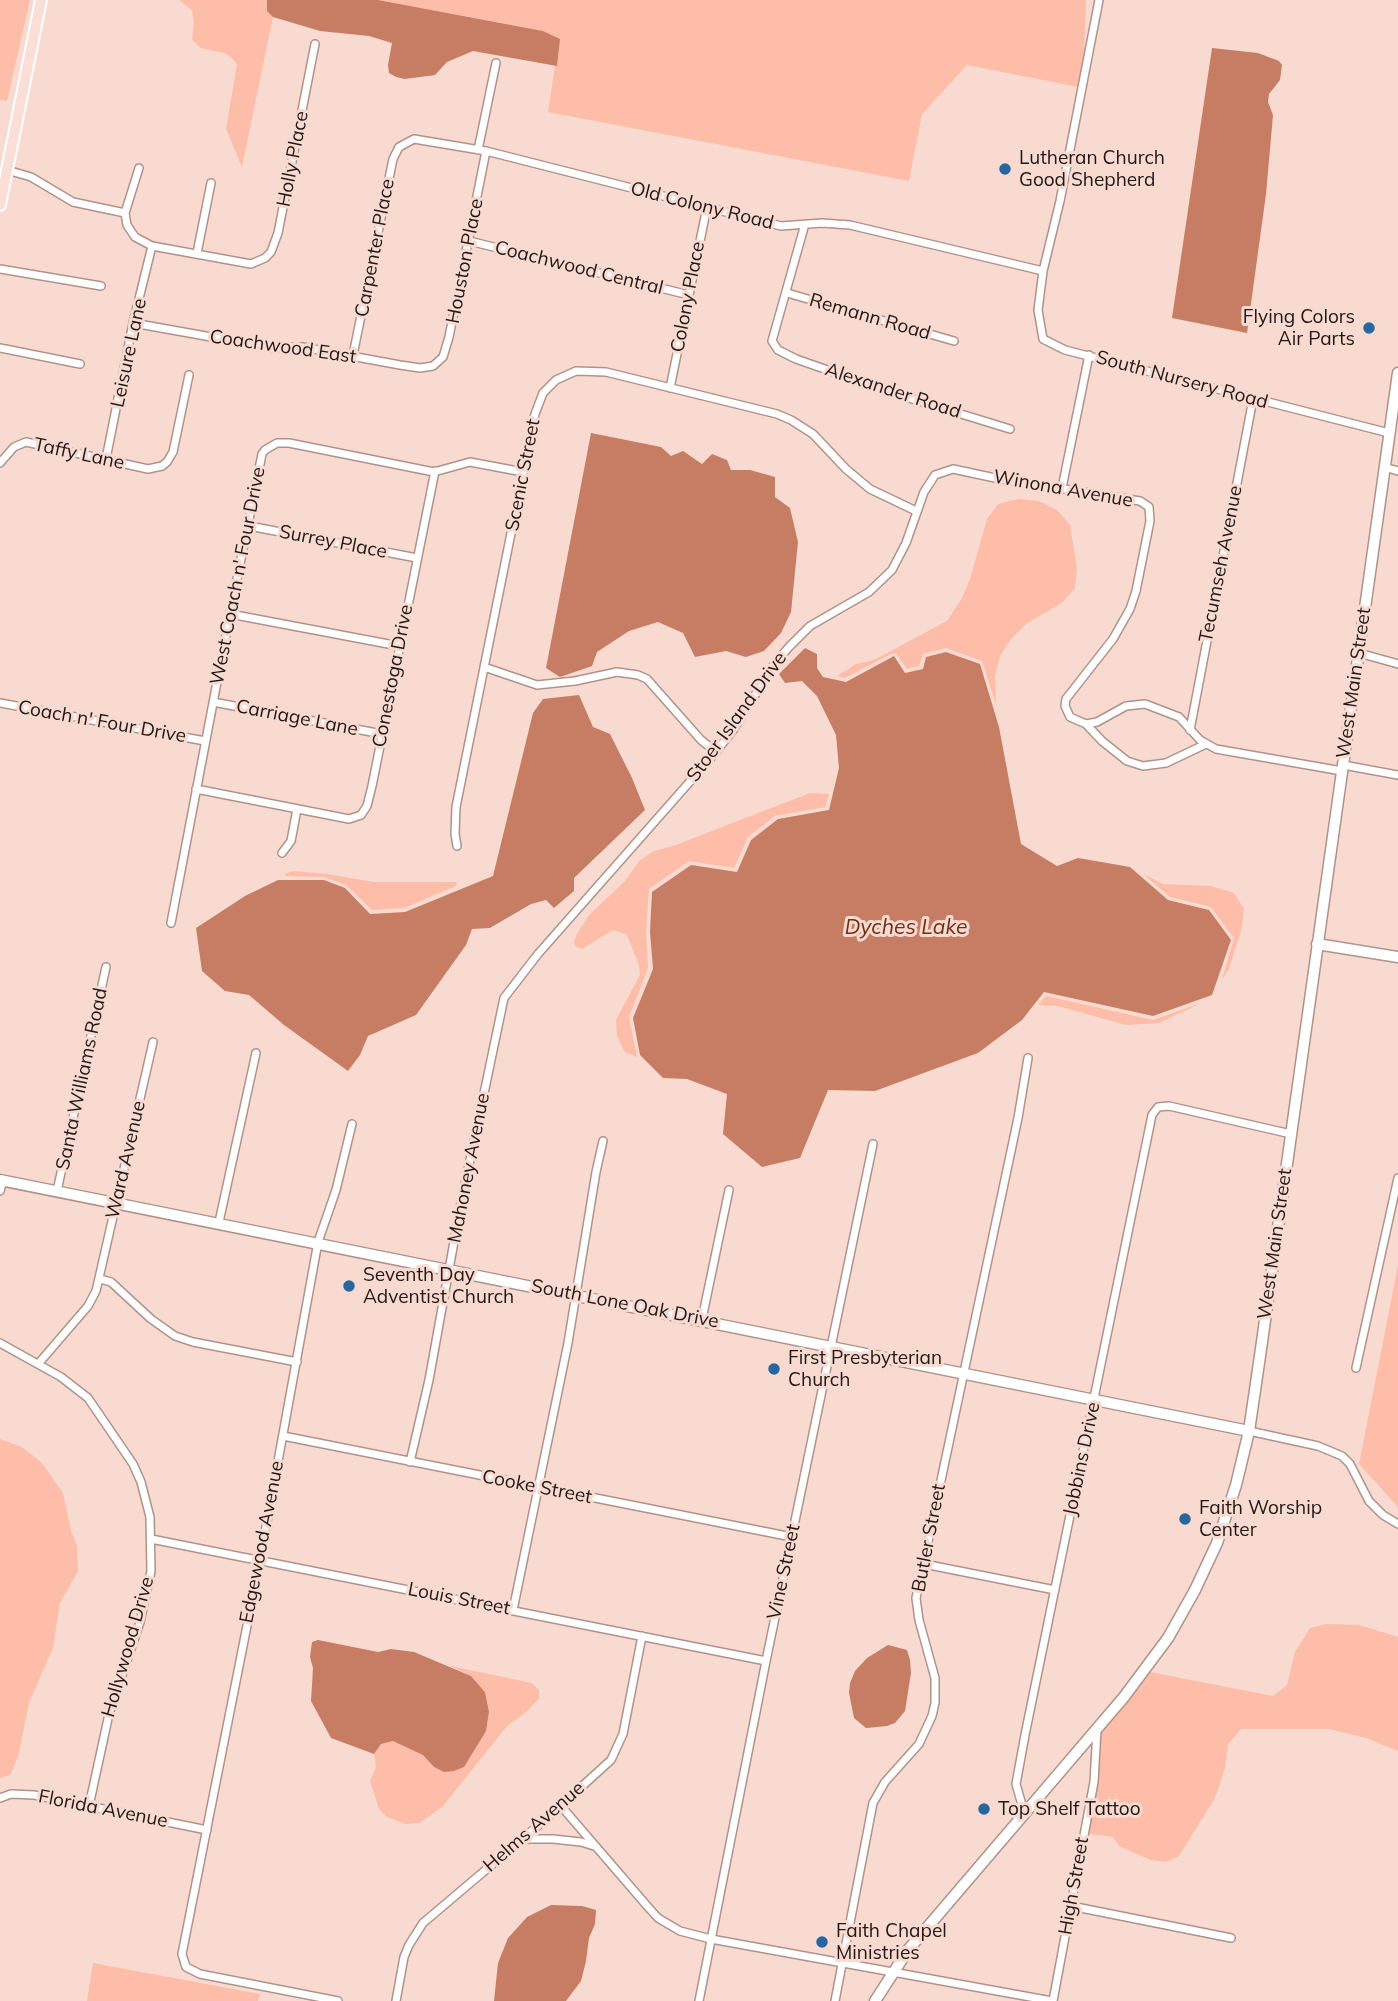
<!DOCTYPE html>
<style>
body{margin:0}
canvas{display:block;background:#f8dad0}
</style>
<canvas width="1398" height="2001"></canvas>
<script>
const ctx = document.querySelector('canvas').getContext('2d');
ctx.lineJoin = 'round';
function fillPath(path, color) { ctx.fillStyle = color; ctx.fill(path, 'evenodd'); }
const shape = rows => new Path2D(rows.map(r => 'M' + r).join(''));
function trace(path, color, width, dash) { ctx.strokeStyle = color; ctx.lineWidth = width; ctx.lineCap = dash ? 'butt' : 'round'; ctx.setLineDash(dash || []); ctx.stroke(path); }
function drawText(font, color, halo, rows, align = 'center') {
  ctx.font = font + ' Mulish,sans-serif'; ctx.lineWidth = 6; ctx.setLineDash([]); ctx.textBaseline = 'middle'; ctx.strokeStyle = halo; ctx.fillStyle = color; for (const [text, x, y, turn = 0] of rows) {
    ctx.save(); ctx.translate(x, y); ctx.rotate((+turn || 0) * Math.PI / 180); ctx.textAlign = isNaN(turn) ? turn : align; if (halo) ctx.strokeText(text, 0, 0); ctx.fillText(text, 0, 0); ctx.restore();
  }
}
fillPath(shape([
 [0,0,30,0,7,101,0,100],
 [179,0,267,0,267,11,273,17,242,167,226,129,237,64,231,57,224,53,201,48,192,40,194,22,192,10],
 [378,0,1086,0,1084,56,1078,87,967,65,922,114,909,181,548,112,559,39,543,31],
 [1018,499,1039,501,1057,510,1070,525,1077,568,1075,588,1063,602,1026,624,1011,639,1000,656,995,675,996,704,982,661,946,648,923,654,919,666,907,669,897,655,893,653,845,678,837,676,856,664,874,660,947,621,962,598,970,579,987,519,998,504],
 [810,793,829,794,825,807,775,816,748,837,734,868,689,861,649,889,646,931,648,968,629,1017,637,1057,625,1052,617,1036,616,1020,640,975,639,965,627,935,613,930,582,949,575,946,574,941,577,934,589,915,624,882,640,860,654,851,673,846],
 [293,871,328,874,373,882,457,882,456,886,404,908,372,910,346,885,324,877,285,876,285,874],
 [1143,874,1163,884,1211,886,1234,893,1244,909,1241,931,1229,969,1222,979,1234,938,1211,907,1170,897],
 [1046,996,1153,1020,1201,1003,1159,1023,1126,1025,1058,1006,1038,1005],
 [1398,1265,1398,1507,1359,1464],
 [0,1439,22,1447,42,1463,63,1493,71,1531,77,1545,78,1571,60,1603,53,1648,29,1703,18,1757,10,1775,0,1778],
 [1326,1624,1359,1625,1398,1637,1398,1751,1366,1738,1329,1729,1241,1729,1228,1744,1225,1768,1215,1798,1179,1856,1166,1862,1151,1860,1119,1846,1113,1837,1082,1833,1097,1736,1150,1672,1273,1696,1287,1685,1295,1652,1310,1628],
 [450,1666,532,1683,539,1690,539,1699,525,1713,507,1726,443,1806,420,1823,405,1824,387,1817,379,1809,370,1781,376,1767,374,1754,381,1744,393,1741,403,1744,423,1755,434,1767,476,1746,486,1731,489,1712,485,1691,471,1676],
 [93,1963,260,1994,258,2001,87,2001]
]), '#febda8');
fillPath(shape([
 [267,0,378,0,543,31,560,39,557,66,473,51,447,62,435,75,405,79,396,77,389,73,388,65,392,43,369,36,320,31,273,17,267,11],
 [1212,48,1258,53,1279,61,1282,65,1280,80,1269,94,1268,102,1273,115,1266,194,1247,333,1172,318],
 [591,433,661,447,671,456,683,451,702,464,712,454,727,460,731,470,750,470,775,477,775,497,790,508,798,542,791,612,781,633,764,651,746,657,726,651,695,657,683,633,658,622,629,631,597,652,592,666,560,677,546,668],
 [805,648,817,654,817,668,823,677,846,682,894,656,905,673,923,669,926,657,946,652,980,664,999,727,1021,844,1057,866,1078,858,1130,867,1168,900,1209,910,1231,940,1212,995,1153,1016,1044,992,1022,1020,978,1053,875,1091,828,1090,800,1158,762,1167,723,1134,727,1094,687,1079,663,1078,640,1055,633,1018,653,969,650,932,652,892,691,865,737,872,751,840,778,819,829,810,839,768,836,735,817,696,802,681,785,683,779,674],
 [579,695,593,727,610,734,632,778,645,810,574,878,574,891,554,908,546,900,531,904,490,928,472,929,466,945,416,1015,368,1036,360,1055,348,1071,284,1025,249,995,225,991,202,971,196,928,245,896,278,880,324,880,345,888,370,914,405,912,493,876,533,713,543,699],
 [318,1640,378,1652,391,1649,414,1652,471,1676,485,1692,489,1712,486,1731,464,1767,454,1771,444,1772,434,1767,423,1755,393,1741,381,1744,374,1754,331,1738,311,1701,313,1668,310,1657,312,1642],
 [888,1645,907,1650,910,1660,911,1673,905,1711,895,1723,887,1726,866,1728,854,1718,849,1693,850,1683,855,1671,867,1658],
 [551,1905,582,1906,596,1910,595,1924,589,1938,586,1961,581,1981,566,2001,494,2001,498,1963,508,1938,527,1917]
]), '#c77d64');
const street = shape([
 [1099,0,1060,201,1043,271,1038,310,1043,339,1065,350,1389,433],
 [478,150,496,63],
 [139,168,125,213,127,225,135,237,152,246,251,264,265,258,271,252,278,233,315,44],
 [7,170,31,177,73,202,125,213],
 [805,224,772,341,778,350,796,359,896,394,1010,429],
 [469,241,689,295],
 [197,253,211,183],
 [0,269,101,286],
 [787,293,954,341],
 [133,323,273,348,302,347,400,365,420,368,433,366,443,357,449,337,486,151],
 [0,348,80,364],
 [353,355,393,159,399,147,414,139,486,151,781,226,822,223,850,225,1043,271],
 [670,388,707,207],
 [106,459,133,323,152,246],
 [0,463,14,447,26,442,148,469,162,466,167,462,173,452,189,375],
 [1384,467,1398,471],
 [1062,488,1089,355],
 [249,526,417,558],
 [230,614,399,646],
 [1359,653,1398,664],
 [484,667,537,685,575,681,617,672,638,675,647,679,701,740,716,752],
 [213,702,382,734],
 [0,703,205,741],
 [1086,724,1102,741,1127,761,1143,766,1166,763,1206,744],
 [1190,730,1253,399],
 [1343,765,1398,775],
 [196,789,349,819,361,815,367,806,372,786,435,471],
 [457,846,455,834,456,807,535,414,543,393,556,380,576,371,606,372,777,414,791,420,813,434,846,469,870,489,916,511],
 [282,853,291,841,297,809],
 [171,923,230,614,262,454,265,450,277,443,289,443,434,472,470,462,523,472],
 [0,1191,3,1180],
 [57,1191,106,967],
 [219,1222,256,1053],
 [100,1279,111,1282,151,1319,175,1336,193,1342,297,1362],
 [702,1319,729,1190],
 [0,1343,61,1377,88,1398,133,1464,141,1482,150,1517,151,1571,147,1590,140,1622,109,1714,89,1806],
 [39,1363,88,1306,96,1291,153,1042],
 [1356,1368,1398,1178],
 [1249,1431,1318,1446,1342,1456,1350,1464,1369,1501,1383,1515,1398,1524],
 [283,1436,792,1537],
 [410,1462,429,1380,461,1203,504,998,538,954,716,752,733,730,775,663,789,647,810,626,869,592,892,570,906,543,924,492,935,475,953,469,995,478,1140,501,1149,507,1150,521,1136,591,1130,609,1113,639,1066,699,1065,706,1070,717,1086,724,1097,722,1126,706,1145,704,1179,717,1200,740,1216,749,1342,771],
 [151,1539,766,1661],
 [924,1564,1055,1590],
 [513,1610,568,1343,596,1172,603,1141],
 [0,1798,11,1794,34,1795,207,1830],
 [561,1806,648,1907,658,1918,680,1931,711,1939,1052,2001],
 [1026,1811,1022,1805,1016,1784,1025,1735,1152,1115,1158,1107,1169,1106,1291,1134],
 [523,1839,553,1839,581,1842,594,1846],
 [1071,1906,1231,1938],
 [338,2001,200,1974,186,1967,182,1954,260,1560,318,1242,336,1190,352,1124],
 [396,2001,404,1957,409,1945,423,1923,547,1818,611,1760,623,1734,642,1636],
 [699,2001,766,1661,873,1144],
 [835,2001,873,1803,885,1782,919,1744,932,1716,935,1703,935,1678,919,1620,916,1598,1018,1118,1028,1058],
 [1053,2001,1094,1782,1097,1729]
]);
const secondary = shape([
 [1317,944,1398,957],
 [0,1180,1249,1431],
 [875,2001,908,1950,1124,1697,1168,1638,1195,1590,1217,1543,1236,1485,1249,1431,1260,1356,1398,373]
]);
const primary = shape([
 [0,205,41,0]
]);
trace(street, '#af938a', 10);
trace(secondary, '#af938a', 13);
trace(primary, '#fff', 14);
trace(street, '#fff', 7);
trace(secondary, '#fff', 10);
trace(primary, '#fbdfd6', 10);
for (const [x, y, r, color] of [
 [1005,169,7,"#29669d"],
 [1369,328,7,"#29669d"],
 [349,1286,7,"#29669d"],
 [774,1369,7,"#29669d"],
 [1185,1519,7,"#29669d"],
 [984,1809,7,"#29669d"],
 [822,1942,7,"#29669d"]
]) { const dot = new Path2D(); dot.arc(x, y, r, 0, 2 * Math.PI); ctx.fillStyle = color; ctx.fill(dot); trace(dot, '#f8dad0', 2.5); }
drawText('19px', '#211714', '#f8dad0', [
 ["Lutheran Church",1019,158],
 ["Good Shepherd",1019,180],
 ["Flying Colors",1355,317,"right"],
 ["Air Parts",1355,339,"right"],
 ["Seventh Day",363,1275],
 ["Adventist Church",363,1297],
 ["First Presbyterian",788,1358],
 ["Church",788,1380],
 ["Faith Worship",1199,1508],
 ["Center",1199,1530],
 ["Top Shelf Tattoo",998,1809],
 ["Faith Chapel",836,1931],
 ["Ministries",836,1953]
], 'left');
drawText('19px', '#211714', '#f8dad0', [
 ["Holly Place",293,159,-79],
 ["Old Colony Road",702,206,14],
 ["Carpenter Place",375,248,-79],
 ["Houston Place",465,261,-79],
 ["Coachwood Central",579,268,14],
 ["Colony Place",688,297,-79],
 ["Remann Road",870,317,16],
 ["Coachwood East",283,347,8],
 ["Leisure Lane",129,353,-78],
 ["South Nursery Road",1182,380,15],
 ["Alexander Road",893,391,18],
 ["Taffy Lane",79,454,12],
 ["Scenic Street",523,475,-79],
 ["Winona Avenue",1063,489,10],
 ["Surrey Place",333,542,11],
 ["Tecumseh Avenue",1221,564,-79],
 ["West Coach n' Four Drive",238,576,-79],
 ["Conestoga Drive",393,676,-79],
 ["West Main Street",1354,683,-82],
 ["Stoer Island Drive",737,717,-54],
 ["Carriage Lane",297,718,11],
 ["Coach n' Four Drive",102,722,10],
 ["Santa Williams Road",82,1079,-78],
 ["Ward Avenue",126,1160,-77],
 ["Mahoney Avenue",469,1168,-79],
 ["West Main Street",1275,1244,-82],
 ["South Lone Oak Drive",625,1304,11],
 ["Jobbins Drive",1082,1459,-78],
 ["Cooke Street",537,1487,11],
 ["Butler Street",929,1538,-79],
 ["Edgewood Avenue",262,1542,-79],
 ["Vine Street",784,1572,-78],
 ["Louis Street",459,1599,11],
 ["Hollywood Drive",128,1647,-74],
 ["Florida Avenue",103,1809,11],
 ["Helms Avenue",534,1827,-41],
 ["High Street",1074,1886,-80]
]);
drawText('italic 21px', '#712d15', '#f8dad0', [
 ["Dyches Lake",906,928]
]);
</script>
